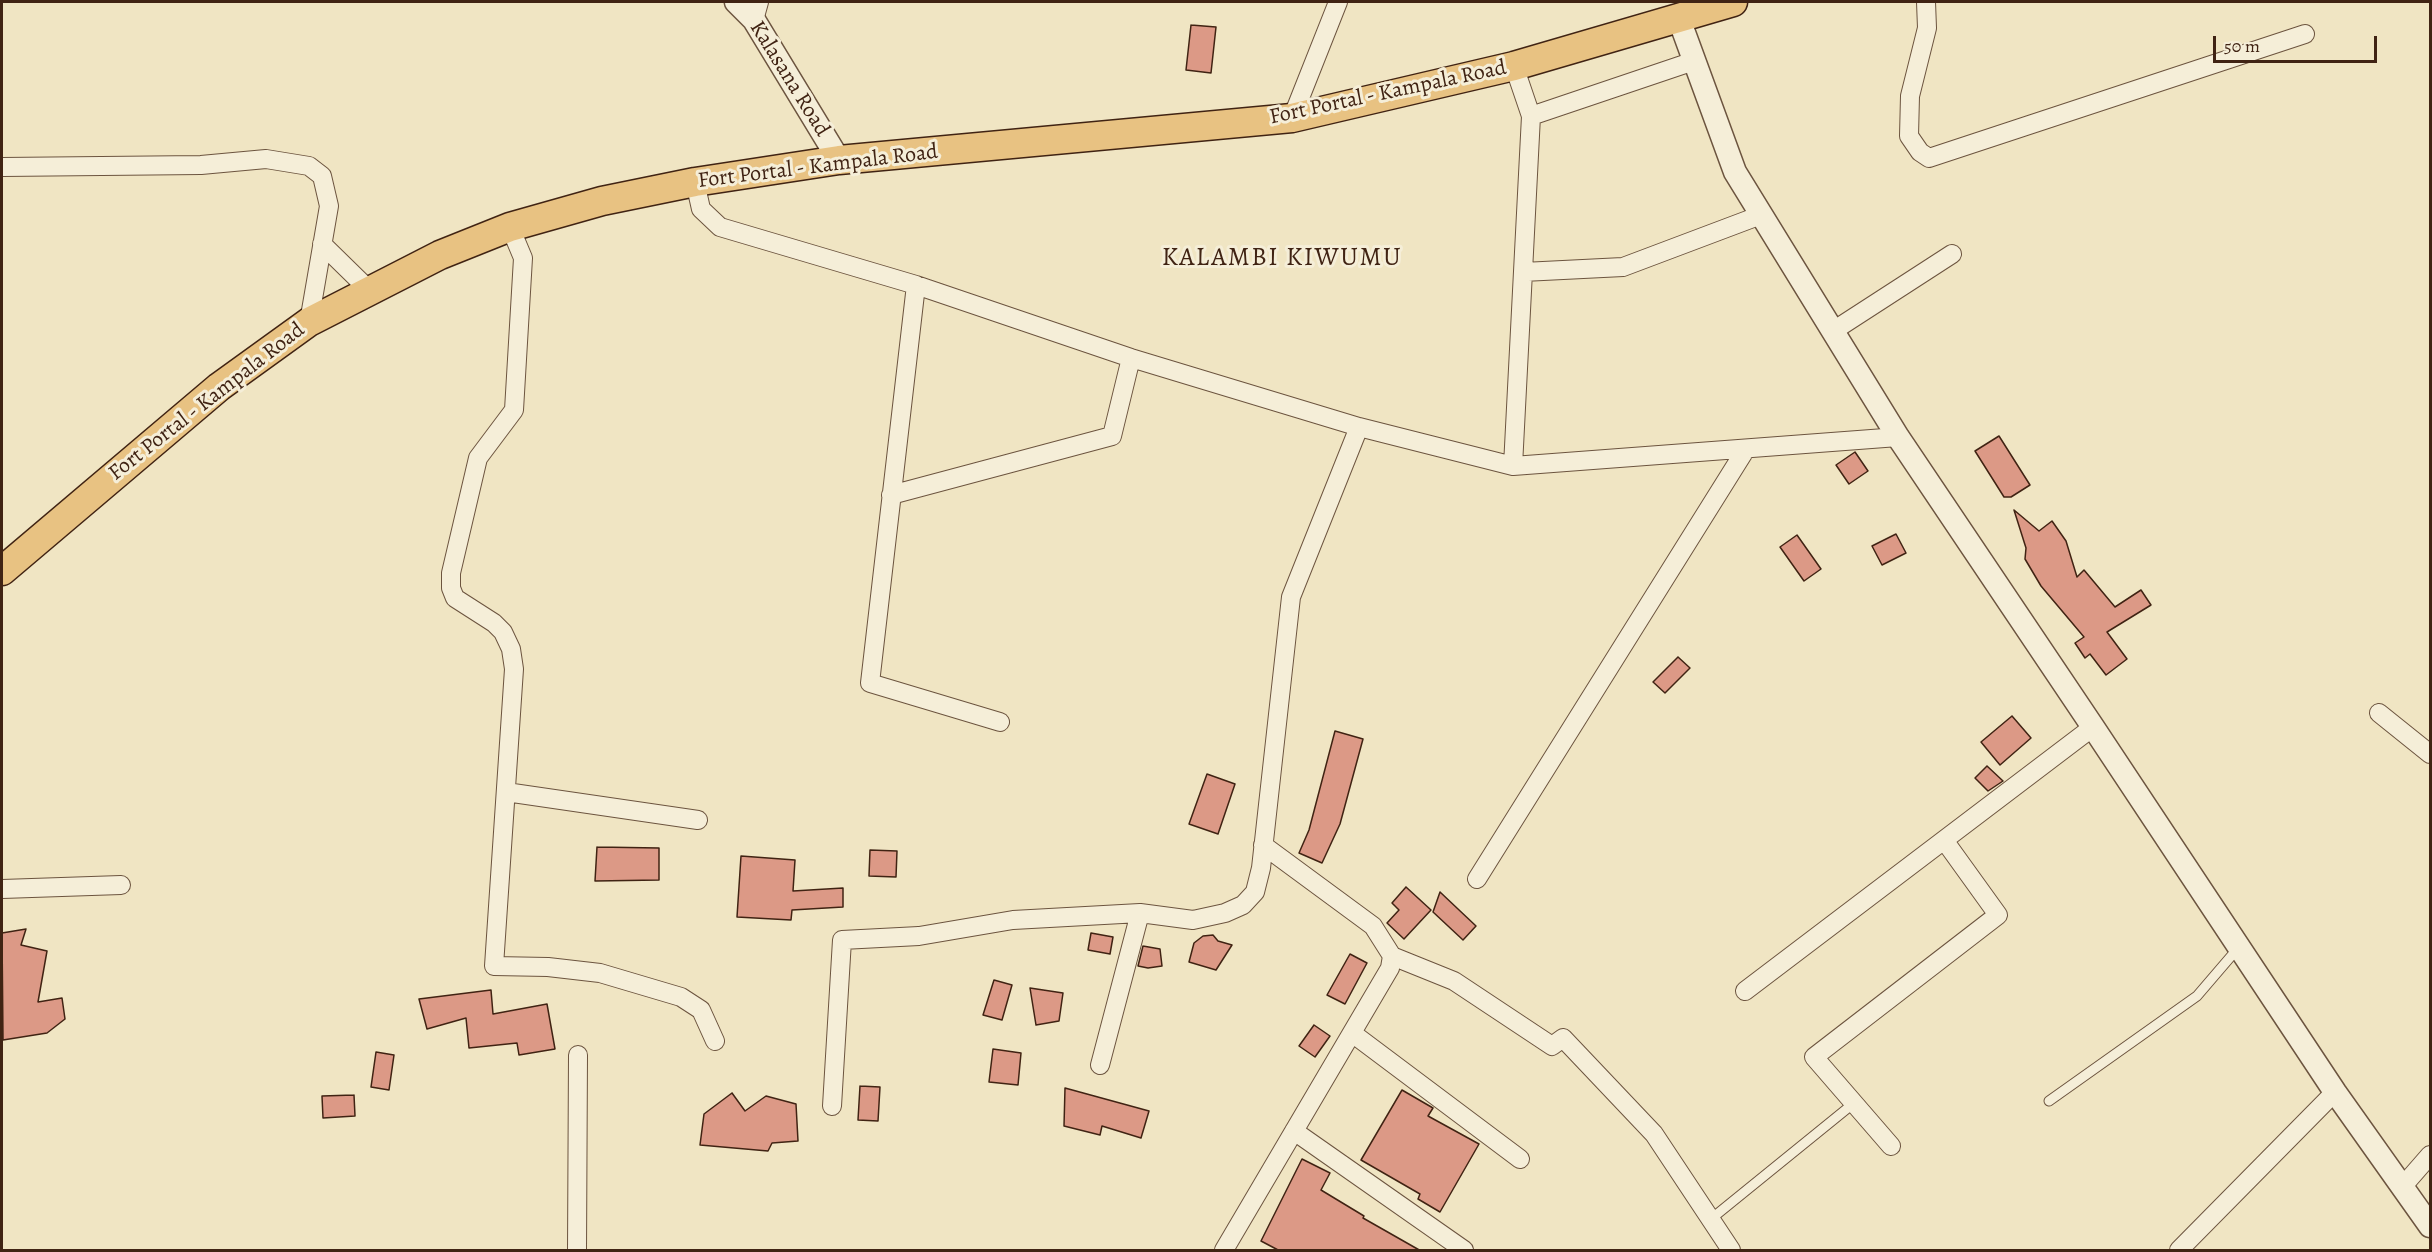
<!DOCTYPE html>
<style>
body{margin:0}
#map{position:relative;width:2432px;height:1252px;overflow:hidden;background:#f0e5c3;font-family:Alegreya,serif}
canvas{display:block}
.frame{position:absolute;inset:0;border:3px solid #402313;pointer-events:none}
.scale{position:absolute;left:2213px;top:36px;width:164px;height:27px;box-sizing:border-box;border:3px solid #402313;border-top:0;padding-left:8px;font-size:18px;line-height:21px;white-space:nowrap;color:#402313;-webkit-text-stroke:4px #f5eed8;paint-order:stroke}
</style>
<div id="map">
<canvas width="2432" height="1252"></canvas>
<div class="frame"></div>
<div class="scale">50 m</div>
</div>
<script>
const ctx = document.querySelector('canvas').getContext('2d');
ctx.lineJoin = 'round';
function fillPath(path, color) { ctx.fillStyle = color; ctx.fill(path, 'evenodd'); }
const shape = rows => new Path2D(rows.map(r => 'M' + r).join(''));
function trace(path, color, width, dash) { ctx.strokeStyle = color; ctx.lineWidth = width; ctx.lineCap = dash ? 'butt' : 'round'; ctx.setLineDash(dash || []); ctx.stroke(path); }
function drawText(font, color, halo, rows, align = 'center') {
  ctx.font = font + ' Alegreya,serif'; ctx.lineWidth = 6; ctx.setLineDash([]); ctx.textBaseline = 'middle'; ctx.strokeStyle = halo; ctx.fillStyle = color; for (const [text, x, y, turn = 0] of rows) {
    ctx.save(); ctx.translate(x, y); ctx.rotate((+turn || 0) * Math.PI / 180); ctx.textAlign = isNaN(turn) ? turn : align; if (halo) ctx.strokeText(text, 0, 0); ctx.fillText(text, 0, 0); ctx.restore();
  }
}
const building = shape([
 [1191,25,1216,27,1211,73,1186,70,1191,25],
 [1999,436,2030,485,2011,497,2004,497,1975,451,1999,436],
 [1855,452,1868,471,1849,484,1836,465,1855,452],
 [2014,510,2039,531,2052,521,2066,541,2077,577,2084,570,2115,607,2141,590,2151,605,2107,632,2127,659,2106,675,2090,654,2085,658,2075,643,2084,637,2041,586,2025,559,2026,548,2014,510],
 [1896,534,1906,553,1882,565,1872,546,1896,534],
 [1797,535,1821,569,1804,581,1780,547,1797,535],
 [1678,657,1690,668,1665,693,1653,682,1678,657],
 [2012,716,2031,738,2000,765,1981,742,2012,716],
 [1335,731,1363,739,1340,824,1322,863,1299,853,1309,830,1335,731],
 [1987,766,2003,781,1988,791,1975,778,1987,766],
 [1207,774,1235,784,1218,834,1189,824,1207,774],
 [597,847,659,848,659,880,595,881,597,847],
 [870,850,897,851,896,877,869,876,870,850],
 [741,856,795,860,793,891,843,888,843,907,792,910,791,920,737,917,741,856],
 [1406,887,1431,910,1404,939,1387,923,1399,910,1392,903,1406,887],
 [1440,892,1476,926,1463,940,1433,912,1440,892],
 [26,929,21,945,47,951,38,1002,62,998,65,1019,47,1033,3,1040,2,933,26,929],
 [1091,933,1113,937,1110,954,1088,950,1091,933],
 [1213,935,1218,941,1232,945,1216,970,1189,962,1194,943,1203,936,1213,935],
 [1143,946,1160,949,1162,966,1148,968,1138,966,1143,946],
 [1350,954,1367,963,1345,1004,1327,995,1350,954],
 [994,980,1012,985,1002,1020,983,1015,994,980],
 [1030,988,1063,993,1059,1021,1036,1025,1030,988],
 [491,990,493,1014,547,1004,555,1049,519,1055,517,1043,469,1048,466,1018,427,1029,419,999,491,990],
 [1314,1025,1330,1036,1315,1057,1299,1046,1314,1025],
 [993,1049,1021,1053,1018,1085,989,1082,993,1049],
 [376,1052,394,1055,389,1090,371,1087,376,1052],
 [860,1086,880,1087,878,1121,858,1120,860,1086],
 [1065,1088,1149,1111,1141,1138,1102,1126,1100,1135,1064,1126,1065,1088],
 [1402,1090,1433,1108,1428,1116,1479,1144,1440,1212,1418,1199,1420,1194,1361,1160,1402,1090],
 [732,1093,745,1111,766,1096,796,1104,798,1141,772,1143,768,1151,700,1145,704,1114,732,1093],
 [354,1095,355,1116,323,1118,322,1096,354,1095],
 [1302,1159,1330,1173,1321,1190,1364,1216,1363,1218,1421,1251,1280,1251,1261,1241,1302,1159]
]);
fillPath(building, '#dc9986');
trace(building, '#402313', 1.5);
const service = shape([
 [2049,1101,2197,996,2239,947],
 [1711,1219,1854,1103]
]);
const minor = shape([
 [1926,2,1927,28,1910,96,1909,136,1920,152,1929,158,2305,34],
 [754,20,759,2],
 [1531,116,1694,61],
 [1292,118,1338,2],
 [2,167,201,165,266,159,309,166,322,176,329,206,309,322],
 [695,182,701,209,720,227,916,285,1131,358,1359,427,1513,466,1898,437],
 [510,227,523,258,514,410,478,458,451,573,451,588,455,598,494,623,503,632,511,649,514,669,494,966,548,967,600,973,681,997,701,1010,715,1041],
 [322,244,369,290],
 [1523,272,1623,267,1761,215],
 [916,285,870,683,1000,722],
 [1833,331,1952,254],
 [1513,466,1531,116,1514,66],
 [891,495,1112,436,1131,358],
 [2379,713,2430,754],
 [506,792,698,820],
 [1477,879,1746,449],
 [2,889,121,885],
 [1392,956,1454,981,1552,1046,1563,1038,1654,1134,1731,1250],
 [1745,991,2093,727],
 [1352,1033,1520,1159],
 [1100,1065,1140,913],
 [832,1106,842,940,919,936,1013,920,1140,913,1193,920,1225,913,1243,905,1255,892,1261,868,1291,597,1359,427],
 [1294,1131,1464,1250],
 [1891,1146,1814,1057,1998,915,1944,840],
 [2403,1186,2430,1155],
 [577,1250,578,1055],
 [1224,1250,1390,968,1392,956,1373,926,1263,845],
 [2179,1250,2335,1092]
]);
const tertiary = shape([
 [736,2,754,20,839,160],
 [1679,19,1735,172,1898,437,2093,727,2335,1092,2430,1226]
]);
const primary = shape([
 [2,571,219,387,309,322,440,255,510,227,602,201,695,182,839,160,1292,118,1514,66,1733,2]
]);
trace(service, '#6c543f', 11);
trace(minor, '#6c543f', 20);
trace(tertiary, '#6c543f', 25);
trace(primary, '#402313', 31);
trace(service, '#f5eed8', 9);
trace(minor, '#f5eed8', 18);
trace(tertiary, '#f5eed8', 22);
trace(primary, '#e8c282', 28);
drawText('22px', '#402313', '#f5eed8', [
 ["Kalasana Road",789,79,58],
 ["Fort Portal - Kampala Road",1388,93,-12],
 ["Fort Portal - Kampala Road",818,167,-7],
 ["Fort Portal - Kampala Road",207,402,-38]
]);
ctx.letterSpacing = '1.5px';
drawText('26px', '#402313', '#f5eed8', [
 ["KALAMBI KIWUMU",1282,259]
]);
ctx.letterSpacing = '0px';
</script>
